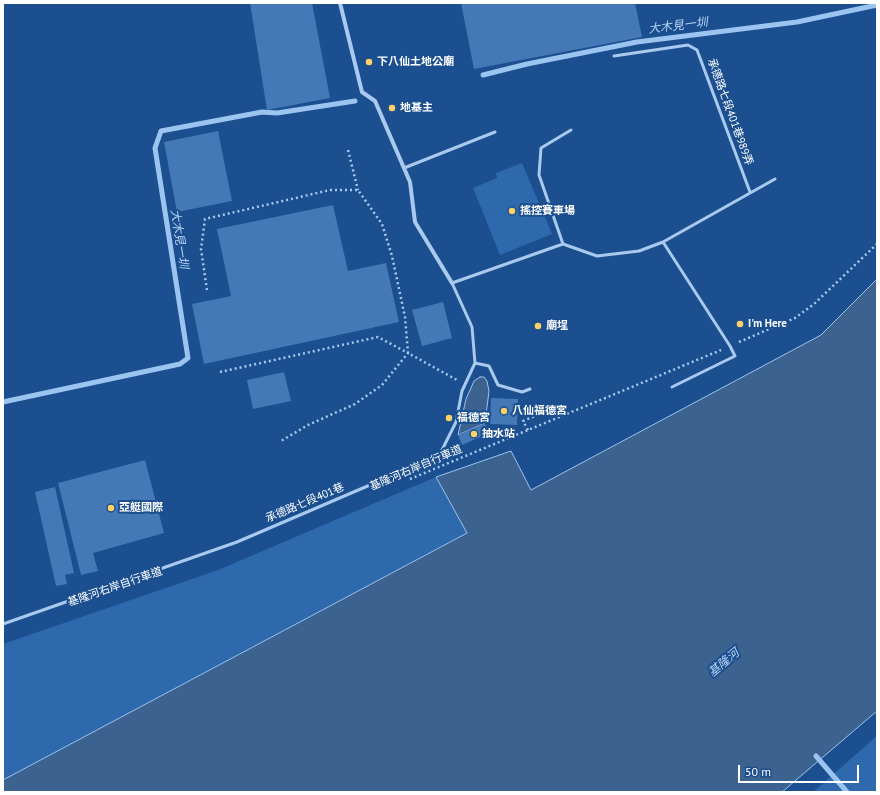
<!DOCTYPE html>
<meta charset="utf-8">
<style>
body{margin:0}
#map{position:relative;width:880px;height:795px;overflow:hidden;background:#1b4f8f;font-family:"PT Sans",sans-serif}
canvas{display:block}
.frame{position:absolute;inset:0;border:4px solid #fff;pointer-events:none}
.scale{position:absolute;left:738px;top:765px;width:121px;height:18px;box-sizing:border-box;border:2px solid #fff;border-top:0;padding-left:5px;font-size:12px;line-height:14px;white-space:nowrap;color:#fff;-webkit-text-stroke:3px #1b4f8f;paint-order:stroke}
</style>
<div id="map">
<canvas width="880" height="795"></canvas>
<div class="frame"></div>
<div class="scale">50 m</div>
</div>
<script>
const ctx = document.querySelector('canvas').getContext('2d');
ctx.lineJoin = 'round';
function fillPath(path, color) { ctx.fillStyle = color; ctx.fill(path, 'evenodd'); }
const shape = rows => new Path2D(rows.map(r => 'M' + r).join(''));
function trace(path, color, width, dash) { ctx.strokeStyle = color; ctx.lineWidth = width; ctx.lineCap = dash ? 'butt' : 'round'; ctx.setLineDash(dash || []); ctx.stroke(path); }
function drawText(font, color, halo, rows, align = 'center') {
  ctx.font = font + ' "PT Sans","Noto Sans TC",sans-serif'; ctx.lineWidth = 4; ctx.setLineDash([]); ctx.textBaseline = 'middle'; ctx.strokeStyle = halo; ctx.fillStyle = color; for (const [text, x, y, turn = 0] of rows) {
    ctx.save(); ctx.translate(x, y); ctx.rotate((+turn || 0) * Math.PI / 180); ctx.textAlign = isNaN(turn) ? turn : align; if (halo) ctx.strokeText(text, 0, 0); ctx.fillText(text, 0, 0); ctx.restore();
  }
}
fillPath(shape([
 [522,163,552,234,500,255,473,188,497,178,496,173],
 [436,477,468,532,3,780,3,644,218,570],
 [877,736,877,792,813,792]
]), '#2e69ad');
const water = shape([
 [877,279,877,711,782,792,3,792,3,780,467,533,436,477,511,451,531,490,821,335,877,279],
 [480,377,484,377,487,381,489,391,485,423,458,435,466,399,474,381,480,377]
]);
fillPath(water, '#3c6290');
trace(water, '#9cc4f0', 1);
trace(shape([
 [483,75,527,64,637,42,797,22,877,5],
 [3,402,180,364,188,358,155,148,161,131,262,112,277,113,355,101],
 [816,756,847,792]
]), '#9cc4f0', 5);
fillPath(shape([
 [250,3,312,3,330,98,267,110],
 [461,3,635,3,642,37,474,69],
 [218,131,232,201,177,212,164,142],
 [333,205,348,271,386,263,399,322,204,364,192,304,231,296,217,229],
 [443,302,452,338,422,346,412,310],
 [284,372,291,401,253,409,247,380],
 [491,398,518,399,517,425,490,424],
 [485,423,489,433,462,445,458,435],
 [145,460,164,533,93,553,98,571,81,575,58,483],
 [55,487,74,573,65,575,67,584,56,586,35,492]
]), '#4478b7');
trace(shape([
 [348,150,358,190],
 [207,290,201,249,205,219,330,190,358,190,382,224,392,256,405,317,408,353,457,380],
 [739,342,795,318,814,304,877,244],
 [220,372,378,337,408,353,382,385,355,404,308,425,281,441],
 [528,430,523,421,535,416],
 [410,479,721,350]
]), '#a9c9ee', 2.5, [2, 3]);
trace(shape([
 [614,56,688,45,697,50,750,192],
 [404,168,495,132],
 [663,242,775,179],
 [563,244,539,175,541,148,571,130],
 [475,363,489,366,498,385,522,392,530,389],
 [3,624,237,542,398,473,441,452,456,422,462,391,475,363,472,327,452,283,563,244,597,256,639,251,663,242,730,346,735,356,672,387]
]), '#a9c9ee', 3);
trace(shape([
 [340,3,362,92,375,101,410,182,415,222,452,283]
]), '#a9c9ee', 4);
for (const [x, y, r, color] of [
 [369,62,4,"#ffd166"],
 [392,108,4,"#ffd166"],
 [512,211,4,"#ffd166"],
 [740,324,4,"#ffd166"],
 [538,326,4,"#ffd166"],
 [504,411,4,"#ffd166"],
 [449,418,4,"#ffd166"],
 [474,434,4,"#ffd166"],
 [111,508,4,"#ffd166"]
]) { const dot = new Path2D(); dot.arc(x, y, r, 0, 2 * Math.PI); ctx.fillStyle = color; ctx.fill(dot); trace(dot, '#1b4f8f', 1.5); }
drawText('bold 11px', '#fff', '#1b4f8f', [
 ["下八仙土地公廟",377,62],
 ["地基主",400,108],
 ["搖控賽車場",520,211],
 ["I'm Here",748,324],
 ["廟埕",546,326],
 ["八仙福德宮",512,411],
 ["福德宮",457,418],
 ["抽水站",482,434],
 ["亞艇國際",119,508]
], 'left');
drawText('11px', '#fff', '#1b4f8f', [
 ["承德路七段401巷989弄",730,112,70],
 ["基隆河右岸自行車道",416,468,-23],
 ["承德路七段401巷",305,503,-23],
 ["基隆河右岸自行車道",115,587,-19]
]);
drawText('italic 12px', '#b5d3f5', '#1b4f8f', [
 ["大木見一圳",678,26,-7],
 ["大木見一圳",179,239,81],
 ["基隆河",724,663,-40]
]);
</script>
